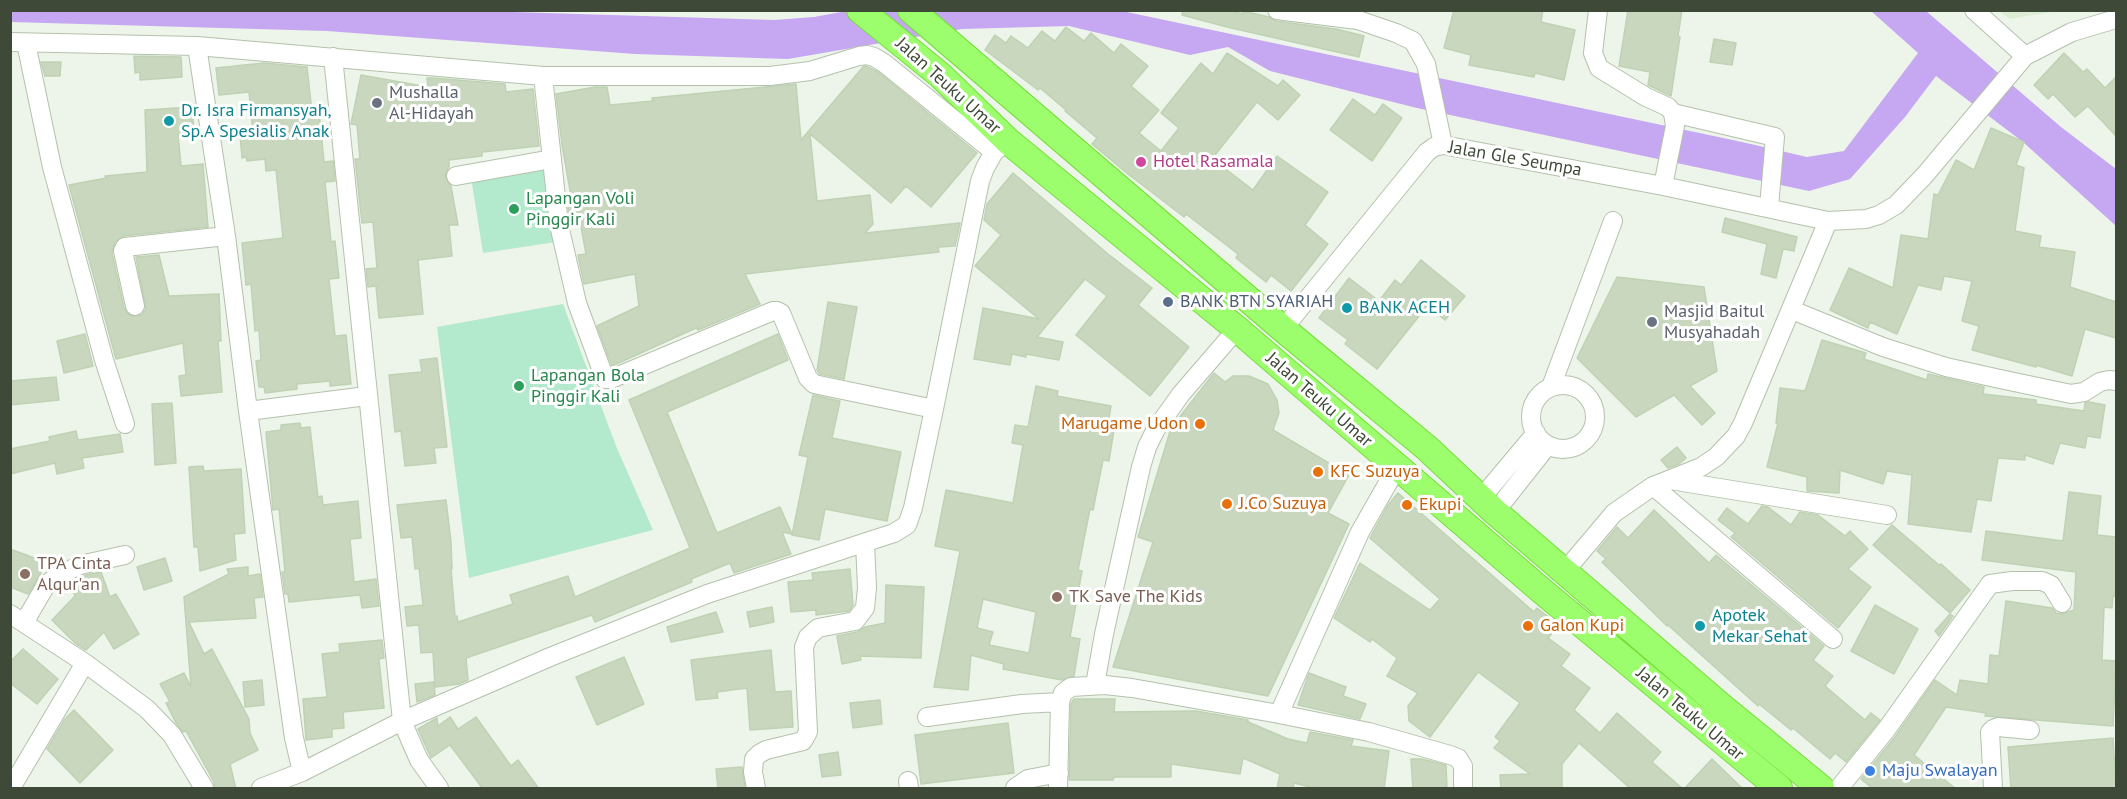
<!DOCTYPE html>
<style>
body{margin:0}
#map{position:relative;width:2127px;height:799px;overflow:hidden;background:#edf5ea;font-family:"PT Sans",sans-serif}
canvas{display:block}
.frame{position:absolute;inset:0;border:12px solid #3f4938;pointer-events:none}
</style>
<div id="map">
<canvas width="2127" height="799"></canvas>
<div class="frame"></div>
</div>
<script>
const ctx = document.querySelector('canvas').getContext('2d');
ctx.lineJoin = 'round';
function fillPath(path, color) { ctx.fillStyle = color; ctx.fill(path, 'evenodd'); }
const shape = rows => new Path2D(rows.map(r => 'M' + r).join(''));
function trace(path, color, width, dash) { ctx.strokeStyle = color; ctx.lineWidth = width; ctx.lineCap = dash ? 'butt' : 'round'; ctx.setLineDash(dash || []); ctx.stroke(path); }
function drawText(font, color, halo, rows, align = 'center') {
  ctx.font = font + ' "PT Sans",sans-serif'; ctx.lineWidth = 6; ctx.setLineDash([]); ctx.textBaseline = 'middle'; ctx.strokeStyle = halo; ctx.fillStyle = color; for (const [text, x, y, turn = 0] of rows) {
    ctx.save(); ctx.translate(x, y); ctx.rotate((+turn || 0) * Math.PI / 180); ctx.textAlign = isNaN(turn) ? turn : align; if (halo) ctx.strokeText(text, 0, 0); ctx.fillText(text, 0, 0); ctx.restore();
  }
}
fillPath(shape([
 [1999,11,2058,11,2010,19]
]), '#dbeed4');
fillPath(shape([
 [544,163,556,242,483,253,471,177],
 [563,304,616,446,653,530,469,578,437,327]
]), '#b3e9cc');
fillPath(shape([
 [11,10,448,10,774,20,814,17,852,10,1122,11,1742,142,1807,157,1844,151,1918,53,1871,11,1926,11,2061,127,2116,169,2116,226,2023,142,1936,76,1905,117,1850,179,1809,191,1417,108,1270,71,1228,47,1190,55,1069,26,962,29,788,59,635,54,327,31,11,22]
]), '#c6a7f1');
const building = shape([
 [1183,10,1229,10,1242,14,1243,11,1269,17,1276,21,1336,29,1364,36,1359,57,1227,27,1182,15,1183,10],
 [1454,10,1543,10,1541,22,1575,30,1564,80,1535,73,1534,77,1469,65,1471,55,1444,48,1454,10],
 [1628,10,1682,10,1678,36,1680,37,1671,96,1648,85,1650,72,1619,66,1628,10],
 [1066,27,1084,41,1091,33,1114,53,1121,44,1148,66,1131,86,1159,110,1139,133,1161,151,1179,128,1161,113,1201,63,1213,74,1227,53,1278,86,1283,80,1300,95,1278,120,1257,102,1215,155,1226,164,1223,167,1253,190,1277,156,1328,192,1305,225,1328,244,1291,291,1271,275,1266,282,1236,258,1238,254,1186,214,1184,217,1128,174,1092,144,1097,138,1065,111,1066,110,1040,88,1038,90,985,50,995,35,1006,43,1011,36,1028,48,1042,31,1055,41,1066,27],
 [1714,39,1736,43,1732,65,1710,62,1714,39],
 [2064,53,2083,72,2087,69,2105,88,2116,77,2116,136,2088,106,2075,117,2053,94,2048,99,2034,85,2064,53],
 [134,56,181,57,182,77,140,80,140,72,135,73,134,56],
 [41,62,61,62,60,76,45,76,41,62],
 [264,63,307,67,312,112,319,111,324,162,333,161,335,181,325,182,331,242,335,241,339,278,329,279,335,336,346,335,351,384,330,386,330,381,297,384,297,389,265,393,264,387,259,387,256,361,261,360,259,330,255,331,251,284,246,285,242,243,283,238,276,170,266,171,265,159,247,161,246,157,242,158,240,134,253,133,249,92,219,95,216,68,264,63],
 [866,66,878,72,977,153,931,207,906,186,891,203,810,134,817,201,870,195,873,224,865,233,960,223,955,246,938,247,939,252,745,274,760,304,698,330,696,328,612,366,597,326,639,306,635,274,584,284,578,255,586,254,579,215,569,216,567,197,571,196,562,145,556,94,595,87,607,87,610,105,653,101,652,98,796,84,801,140,863,67,866,66],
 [361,75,428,87,427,78,433,78,505,84,506,92,533,89,539,146,482,152,482,156,449,160,449,167,446,172,445,177,451,186,458,225,449,225,452,256,418,260,423,314,379,318,376,286,368,287,366,269,377,268,373,222,362,223,355,159,360,159,357,125,351,124,361,75],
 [1353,99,1375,115,1383,104,1402,118,1372,161,1330,130,1353,99],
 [192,107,194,133,178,134,181,166,203,164,208,227,123,236,115,242,112,253,124,308,131,316,142,315,146,309,136,257,159,255,169,296,219,294,221,341,218,341,222,392,181,396,179,376,186,375,183,343,116,359,69,185,106,178,105,176,147,172,145,110,192,107],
 [1991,128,2024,142,2016,165,2024,168,2015,231,2041,236,2039,247,2075,252,2070,287,2116,302,2116,338,2085,329,2072,376,2036,365,2036,367,1972,350,1979,326,1962,321,1972,281,1944,276,1941,290,1918,285,1897,334,1870,322,1868,328,1830,310,1849,268,1893,288,1901,235,1928,239,1934,194,1938,195,1956,160,1974,170,1991,128],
 [1013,173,1108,254,1152,288,1138,305,1189,347,1150,396,1076,335,1107,296,1085,279,1037,337,1063,342,1059,360,1026,354,1026,357,1012,354,1010,365,974,359,983,308,1039,319,975,266,1001,235,984,220,987,204,1013,173],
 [1725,218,1797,237,1794,251,1783,249,1776,278,1761,274,1767,244,1722,232,1725,218],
 [1421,260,1465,296,1445,320,1427,306,1377,369,1345,344,1348,340,1319,318,1349,278,1379,301,1395,280,1401,285,1421,260],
 [1617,277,1704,287,1717,371,1690,386,1715,413,1702,425,1674,395,1636,417,1577,358,1617,277],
 [828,302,857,307,844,379,820,374,817,370,828,302],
 [85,334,93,366,64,373,57,341,85,334],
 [778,334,788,360,667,412,717,533,780,507,792,534,782,532,791,554,734,573,730,563,691,579,692,582,595,622,592,615,466,658,468,680,459,684,435,687,433,652,421,653,419,625,407,626,405,607,423,605,419,568,415,569,412,537,401,538,397,505,446,500,451,542,452,569,451,569,455,616,457,616,458,622,513,604,510,595,568,576,575,597,690,548,629,400,778,334],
 [1822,340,1866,353,1864,359,1927,380,1928,374,1984,387,1983,394,2036,400,2036,404,2084,411,2085,403,2089,402,2105,405,2100,438,2087,436,2085,448,2060,443,2053,464,2025,455,2025,460,1998,458,1991,501,1977,499,1971,532,1908,524,1912,475,1887,471,1883,484,1840,470,1839,493,1807,491,1807,477,1767,467,1778,423,1776,423,1780,388,1805,391,1822,340],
 [437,358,447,447,434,448,436,463,405,466,401,431,395,432,389,375,422,372,420,360,437,358],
 [1214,373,1225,382,1233,376,1249,376,1268,384,1277,400,1279,413,1273,430,1349,475,1328,513,1349,524,1268,696,1113,667,1153,542,1138,537,1171,428,1214,373],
 [56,377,59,400,10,405,10,381,56,377],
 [1036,386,1058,391,1057,396,1111,406,1107,429,1114,430,1109,461,1103,460,1093,510,1090,509,1078,570,1082,571,1070,637,1080,639,1074,676,1062,680,1003,669,1004,664,971,655,968,690,934,687,960,551,935,546,946,490,1013,503,1023,445,1012,443,1015,425,1028,427,1036,386],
 [983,599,1036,612,1029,653,989,645,993,632,977,628,983,599],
 [813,395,840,401,832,438,901,452,887,521,825,509,819,540,792,535,808,457,799,455,813,395],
 [172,403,176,463,155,465,152,404,172,403],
 [300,423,301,428,310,427,318,497,322,496,323,505,358,501,361,538,350,539,354,582,376,579,379,606,362,608,360,595,289,602,288,594,285,594,282,572,285,572,279,509,273,510,266,432,281,430,281,425,300,423],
 [76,431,78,440,120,434,123,452,82,458,84,468,57,474,55,463,10,474,10,449,50,441,49,437,76,431],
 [1677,447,1686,458,1679,464,1668,468,1661,460,1677,447],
 [203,466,204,471,241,469,245,533,234,534,236,560,200,571,198,547,194,547,189,467,203,466],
 [2069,492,2101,496,2097,535,2116,537,2116,596,2113,596,2112,608,2104,607,2102,660,2116,661,2113,726,1985,716,1986,713,1946,707,1914,755,1956,789,1873,789,1861,779,1895,737,1935,680,1957,695,1960,680,1988,684,1990,655,1999,656,2006,601,2052,608,2056,613,2062,614,2074,610,2076,572,1982,560,1986,531,2063,541,2069,492],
 [1398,493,1534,612,1537,608,1559,625,1548,638,1570,654,1561,666,1590,688,1574,710,1600,733,1617,713,1661,752,1652,762,1683,789,1631,789,1579,743,1562,764,1562,789,1501,789,1500,775,1530,774,1494,748,1500,741,1495,737,1520,703,1478,672,1430,737,1409,721,1408,706,1418,693,1387,676,1397,658,1372,639,1370,642,1334,618,1360,563,1430,610,1440,599,1370,538,1388,505,1398,493],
 [1762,506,1768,507,1791,525,1800,512,1818,515,1845,536,1850,531,1868,549,1848,569,1871,587,1838,628,1731,537,1735,533,1718,520,1727,508,1748,524,1762,506],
 [1654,510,1709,563,1716,555,1824,646,1813,660,1833,676,1825,686,1865,720,1871,713,1880,720,1846,762,1835,753,1830,759,1793,728,1791,730,1759,704,1758,706,1668,625,1667,626,1602,562,1606,559,1597,551,1617,527,1628,538,1654,510],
 [1892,525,1939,565,1941,564,1970,590,1950,613,1873,545,1892,525],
 [10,549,45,562,40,575,28,594,10,587,10,549],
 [165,558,172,581,144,590,137,567,165,558],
 [248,567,248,576,260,574,263,597,254,598,256,618,189,622,204,654,212,649,249,719,250,733,258,750,230,764,236,789,215,789,214,782,186,731,183,732,176,723,166,703,170,702,160,684,184,673,191,687,184,597,229,574,227,569,248,567],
 [850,569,853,605,849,611,816,615,816,610,791,612,788,582,813,580,812,573,850,569],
 [101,572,110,597,116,594,139,634,114,649,104,632,86,650,75,643,52,620,75,596,70,582,86,575,101,572],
 [886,585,924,587,921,658,860,656,861,660,842,664,837,636,857,632,865,627,885,623,886,585],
 [1875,605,1918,629,1894,674,1851,651,1875,605],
 [772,607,774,622,750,627,747,612,772,607],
 [716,612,723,632,671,642,667,627,716,612],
 [1950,614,1953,616,1939,636,1935,631,1950,614],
 [382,640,384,658,379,659,384,708,343,712,344,728,332,729,332,737,306,740,303,699,327,697,322,654,340,652,339,644,382,640],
 [23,649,58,679,37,704,10,683,10,662,23,649],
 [771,650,775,692,791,691,793,727,750,730,747,688,717,692,718,698,696,700,691,660,771,650],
 [624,657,644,704,597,725,576,677,624,657],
 [1309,673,1346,687,1343,696,1366,704,1360,719,1298,705,1309,673],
 [262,680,264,705,245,707,243,682,262,680],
 [434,682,435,695,417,702,415,684,434,682],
 [1074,699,1115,699,1114,712,1196,711,1248,720,1248,722,1288,739,1307,743,1310,732,1353,740,1351,746,1389,751,1384,789,1318,789,1294,783,1293,789,1277,789,1280,774,1243,758,1240,774,1171,764,1171,777,1114,777,1113,780,1069,780,1071,704,1074,699],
 [880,700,882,724,853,728,850,703,880,700],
 [74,710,113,750,80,783,47,749,65,719,74,710],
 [450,717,458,729,476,717,511,766,518,760,539,789,483,789,450,745,431,758,418,729,437,718,438,726,450,717],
 [1008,723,1014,773,921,784,915,735,1008,723],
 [2113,738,2116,789,2011,789,2008,747,2113,738],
 [838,752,841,775,822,777,819,755,838,752],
 [1411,759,1422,759,1446,765,1447,789,1413,789,1411,759],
 [1712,759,1743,789,1684,789,1712,759],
 [742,767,745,789,718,789,716,769,742,767]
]);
fillPath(building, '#c9d7bf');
trace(building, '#bfd2b3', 1.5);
const minor = shape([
 [1277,10,1358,20,1396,33,1413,41,1426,64,1443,145],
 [1598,10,1593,53,1599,68,1646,97,1668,107,1673,113,1675,126,1663,186],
 [1974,10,2025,56],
 [10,42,197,46,543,76,770,76,810,71,859,56,867,55,874,57,884,63,994,152],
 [26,43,52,167,104,360,125,424],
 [197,46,226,236,248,411,294,738,302,772],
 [333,57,402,721,419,760,439,788],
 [543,76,559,225,577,303,605,379,611,379,773,311,777,311,781,313,808,378,814,384,934,409],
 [1673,113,1775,137,1769,207],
 [456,176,552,159],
 [135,306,123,251,125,247,226,236],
 [1792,310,1883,347,1946,367,2000,379,2071,394,2084,392,2100,382,2109,380,2116,381],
 [1283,329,1427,152,1434,147,1443,145,1663,186,1828,221,1866,219,1879,215,1896,205,1924,176,2025,56,2072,32,2116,19],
 '1531 417a32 32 0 1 1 64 0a32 32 0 1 1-64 0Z',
 [1551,387,1613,221],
 [248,411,367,396],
 [1670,480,1887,515],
 [1653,486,1833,639],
 [1479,498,1489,489,1536,433],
 [1495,512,1548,445],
 [1565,571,1614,513,1653,486,1701,467,1716,457,1736,436,1743,423,1828,221],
 [10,614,85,663,147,709,172,735,204,788],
 [24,623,46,585,56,577,80,565,125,555],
 [1095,685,1104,634,1141,467,1147,447,1156,429,1181,394,1237,329],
 [1279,714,1360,532,1397,467],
 [927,717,1022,704,1060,702],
 [908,781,909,788],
 [11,788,85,663],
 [261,788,302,772,402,721,550,657,707,594,894,533,907,525,913,508,934,409,980,181,985,168,994,152,1008,141],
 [756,788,753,772,754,759,759,754,766,750,803,741,808,732,804,647,808,637,818,628,855,621,865,608,867,588,865,543],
 [1015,788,1028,779,1059,773],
 [1058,788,1060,702,1063,693,1071,687,1105,685,1132,688,1279,714,1369,732,1450,755,1458,758,1463,766,1463,788],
 [1839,788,1886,730,1990,584,2012,581,2042,581,2051,585,2062,603],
 [1993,788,1990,732,1993,729,1998,727,2030,730]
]);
const highway = shape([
 [860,10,940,75,1008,141,1237,329,1542,591,1779,788],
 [911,10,1283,329,1427,448,1495,512,1721,706,1821,788]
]);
trace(minor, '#b4c1ac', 20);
trace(highway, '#77de3b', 28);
trace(minor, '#fff', 18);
trace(highway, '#9dfe6d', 26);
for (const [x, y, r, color] of [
 [377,103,6,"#6b7280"],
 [169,121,6,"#0f9aa8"],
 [1141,162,6,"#d1479c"],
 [514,209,6,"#2e9e5b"],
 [1168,302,6,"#5c6f8a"],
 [1347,308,6,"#0f9aa8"],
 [1652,322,6,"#6b7280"],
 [519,386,6,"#2e9e5b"],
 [1200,424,6,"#e8710a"],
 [1318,472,6,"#e8710a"],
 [1227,504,6,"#e8710a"],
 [1407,505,6,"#e8710a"],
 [25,574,6,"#8d6e63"],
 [1057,597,6,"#8d6e63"],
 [1528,626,6,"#e8710a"],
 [1700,626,6,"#0f9aa8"],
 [1870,771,6,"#3f7fe0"]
]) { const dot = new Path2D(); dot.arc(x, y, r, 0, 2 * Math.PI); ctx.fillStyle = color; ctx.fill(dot); trace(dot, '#fff', 2); }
drawText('18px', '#3f4938', '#fff', [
 ["Jalan Teuku Umar",948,86,42],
 ["Jalan Gle Seumpa",1515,159,10],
 ["Jalan Teuku Umar",1319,400,41],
 ["Jalan Teuku Umar",1690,714,40]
]);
drawText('18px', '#5b616d', '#fff', [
 ["Mushalla",389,93],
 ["Al-Hidayah",389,114],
 ["Masjid Baitul",1664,312],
 ["Musyahadah",1664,333]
], 'left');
drawText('18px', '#0d838f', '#fff', [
 ["Dr. Isra Firmansyah,",181,111],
 ["Sp.A Spesialis Anak",181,132],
 ["BANK ACEH",1359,308],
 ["Apotek",1712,616],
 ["Mekar Sehat",1712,637]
], 'left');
drawText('18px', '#b23c85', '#fff', [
 ["Hotel Rasamala",1153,162]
], 'left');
drawText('18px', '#27864d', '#fff', [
 ["Lapangan Voli",526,199],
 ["Pinggir Kali",526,220],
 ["Lapangan Bola",531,376],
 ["Pinggir Kali",531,397]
], 'left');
drawText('18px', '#4e5e75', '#fff', [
 ["BANK BTN SYARIAH",1180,302]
], 'left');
drawText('18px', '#c56008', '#fff', [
 ["Marugame Udon",1188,424,"right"],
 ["KFC Suzuya",1330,472],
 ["J.Co Suzuya",1239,504],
 ["Ekupi",1419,505],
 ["Galon Kupi",1540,626]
], 'left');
drawText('18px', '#785e54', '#fff', [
 ["TPA Cinta",37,564],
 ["Alqur'an",37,585],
 ["TK Save The Kids",1069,597]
], 'left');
drawText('18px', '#366cbe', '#fff', [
 ["Maju Swalayan",1882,771]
], 'left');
</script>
